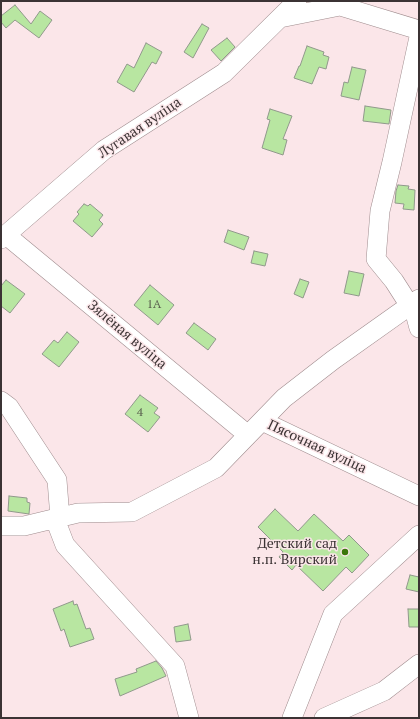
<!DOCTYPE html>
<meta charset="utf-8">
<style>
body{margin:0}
#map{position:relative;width:420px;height:719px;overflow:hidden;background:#fbe6e9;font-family:"PT Serif",serif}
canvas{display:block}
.frame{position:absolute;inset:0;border:2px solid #3b3334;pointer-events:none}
</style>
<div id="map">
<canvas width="420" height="719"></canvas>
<div class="frame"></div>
</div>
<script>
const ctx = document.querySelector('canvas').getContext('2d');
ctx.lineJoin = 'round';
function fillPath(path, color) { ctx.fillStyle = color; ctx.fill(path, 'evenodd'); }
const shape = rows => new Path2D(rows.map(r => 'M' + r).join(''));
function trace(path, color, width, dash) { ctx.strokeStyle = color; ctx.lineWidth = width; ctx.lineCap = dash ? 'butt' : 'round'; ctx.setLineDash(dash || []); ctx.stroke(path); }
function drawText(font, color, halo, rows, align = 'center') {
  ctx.font = font + ' "PT Serif",serif'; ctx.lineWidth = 3; ctx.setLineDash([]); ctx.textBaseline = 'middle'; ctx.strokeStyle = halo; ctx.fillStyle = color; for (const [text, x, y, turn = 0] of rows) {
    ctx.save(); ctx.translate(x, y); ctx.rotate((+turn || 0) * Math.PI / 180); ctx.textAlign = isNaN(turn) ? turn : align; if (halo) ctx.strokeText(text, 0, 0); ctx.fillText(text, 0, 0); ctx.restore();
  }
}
const building = shape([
 [15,5,31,24,40,11,52,20,39,38,15,20,6,28,1,22,1,16,15,5],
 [202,24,209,28,193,58,184,52,202,24],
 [227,38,235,47,221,61,211,50,227,38],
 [146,43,162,52,156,64,152,62,134,92,117,82,127,64,134,68,146,43],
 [307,46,324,52,323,55,329,57,326,69,319,67,312,84,294,78,299,66,300,66,307,46],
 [352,67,366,70,359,100,341,96,344,82,348,83,352,67],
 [365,106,391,110,389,124,363,121,365,106],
 [270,109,292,116,283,139,287,140,283,155,262,148,270,120,267,119,270,109],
 [398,185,409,186,408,189,415,190,414,210,403,209,404,204,395,203,396,191,398,185],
 [84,204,88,206,90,204,103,215,99,220,103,224,92,237,73,221,79,214,77,212,84,204],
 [228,230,249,237,244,250,224,242,228,230],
 [254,251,268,254,265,266,251,263,254,251],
 [349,271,364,274,359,296,344,293,349,271],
 [300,279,309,282,303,298,294,294,300,279],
 [6,280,25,294,10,313,1,306,1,286,6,280],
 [150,285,174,305,158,325,134,305,150,285],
 [194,323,216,339,208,350,186,333,194,323],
 [67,332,79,342,59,367,42,354,54,340,58,343,67,332],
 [140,395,158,408,154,413,160,417,148,432,125,414,140,395],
 [9,496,27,498,27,502,30,503,29,514,8,511,9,496],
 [275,509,298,531,314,514,343,541,349,535,369,555,352,573,346,567,323,591,296,565,292,570,279,557,283,552,258,527,275,509],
 [410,575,419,577,419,592,406,589,410,575],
 [73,601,74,605,77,604,86,629,90,628,94,639,70,647,64,629,61,631,53,609,73,601],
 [408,609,419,609,419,627,409,627,408,609],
 [188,624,191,640,176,642,174,627,188,624],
 [156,661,162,668,166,676,120,696,115,679,137,672,136,669,156,661]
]);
fillPath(building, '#b8e6a1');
trace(building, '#90998b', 1);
const minor = shape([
 [337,1,340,6,419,30],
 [280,18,340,6],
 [419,37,392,162,380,211,376,259,394,281,410,306,415,313,419,328],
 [6,235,248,435],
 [1,239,104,150,224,73,297,1],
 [1,401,9,407,57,480,60,518],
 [262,421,419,496],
 [55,519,65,545,175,666,189,718],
 [1,526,24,526,78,513,132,512,216,468,284,398,333,360,419,299],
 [292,718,333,614,419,535],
 [324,718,384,691,419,664]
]);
trace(minor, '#9f8c8e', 20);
trace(minor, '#fff', 19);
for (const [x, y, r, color] of [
 [345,552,4,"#3c760b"]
]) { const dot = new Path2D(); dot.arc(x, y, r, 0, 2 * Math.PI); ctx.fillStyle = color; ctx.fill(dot); trace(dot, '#fbe6e9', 1.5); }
drawText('12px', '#5a604f', null, [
 ["1А",154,305],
 ["4",140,413]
]);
drawText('14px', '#3b3334', '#fbe6e9', [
 ["Лугавая вуліца",140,128,-34],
 ["Зялёная вуліца",127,335,40],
 ["Пясочная вуліца",317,447,25]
]);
drawText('14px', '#3b3334', '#fbe6e9', [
 ["Детский сад",337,544],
 ["н.п. Вирский",337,560]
], 'right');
</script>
